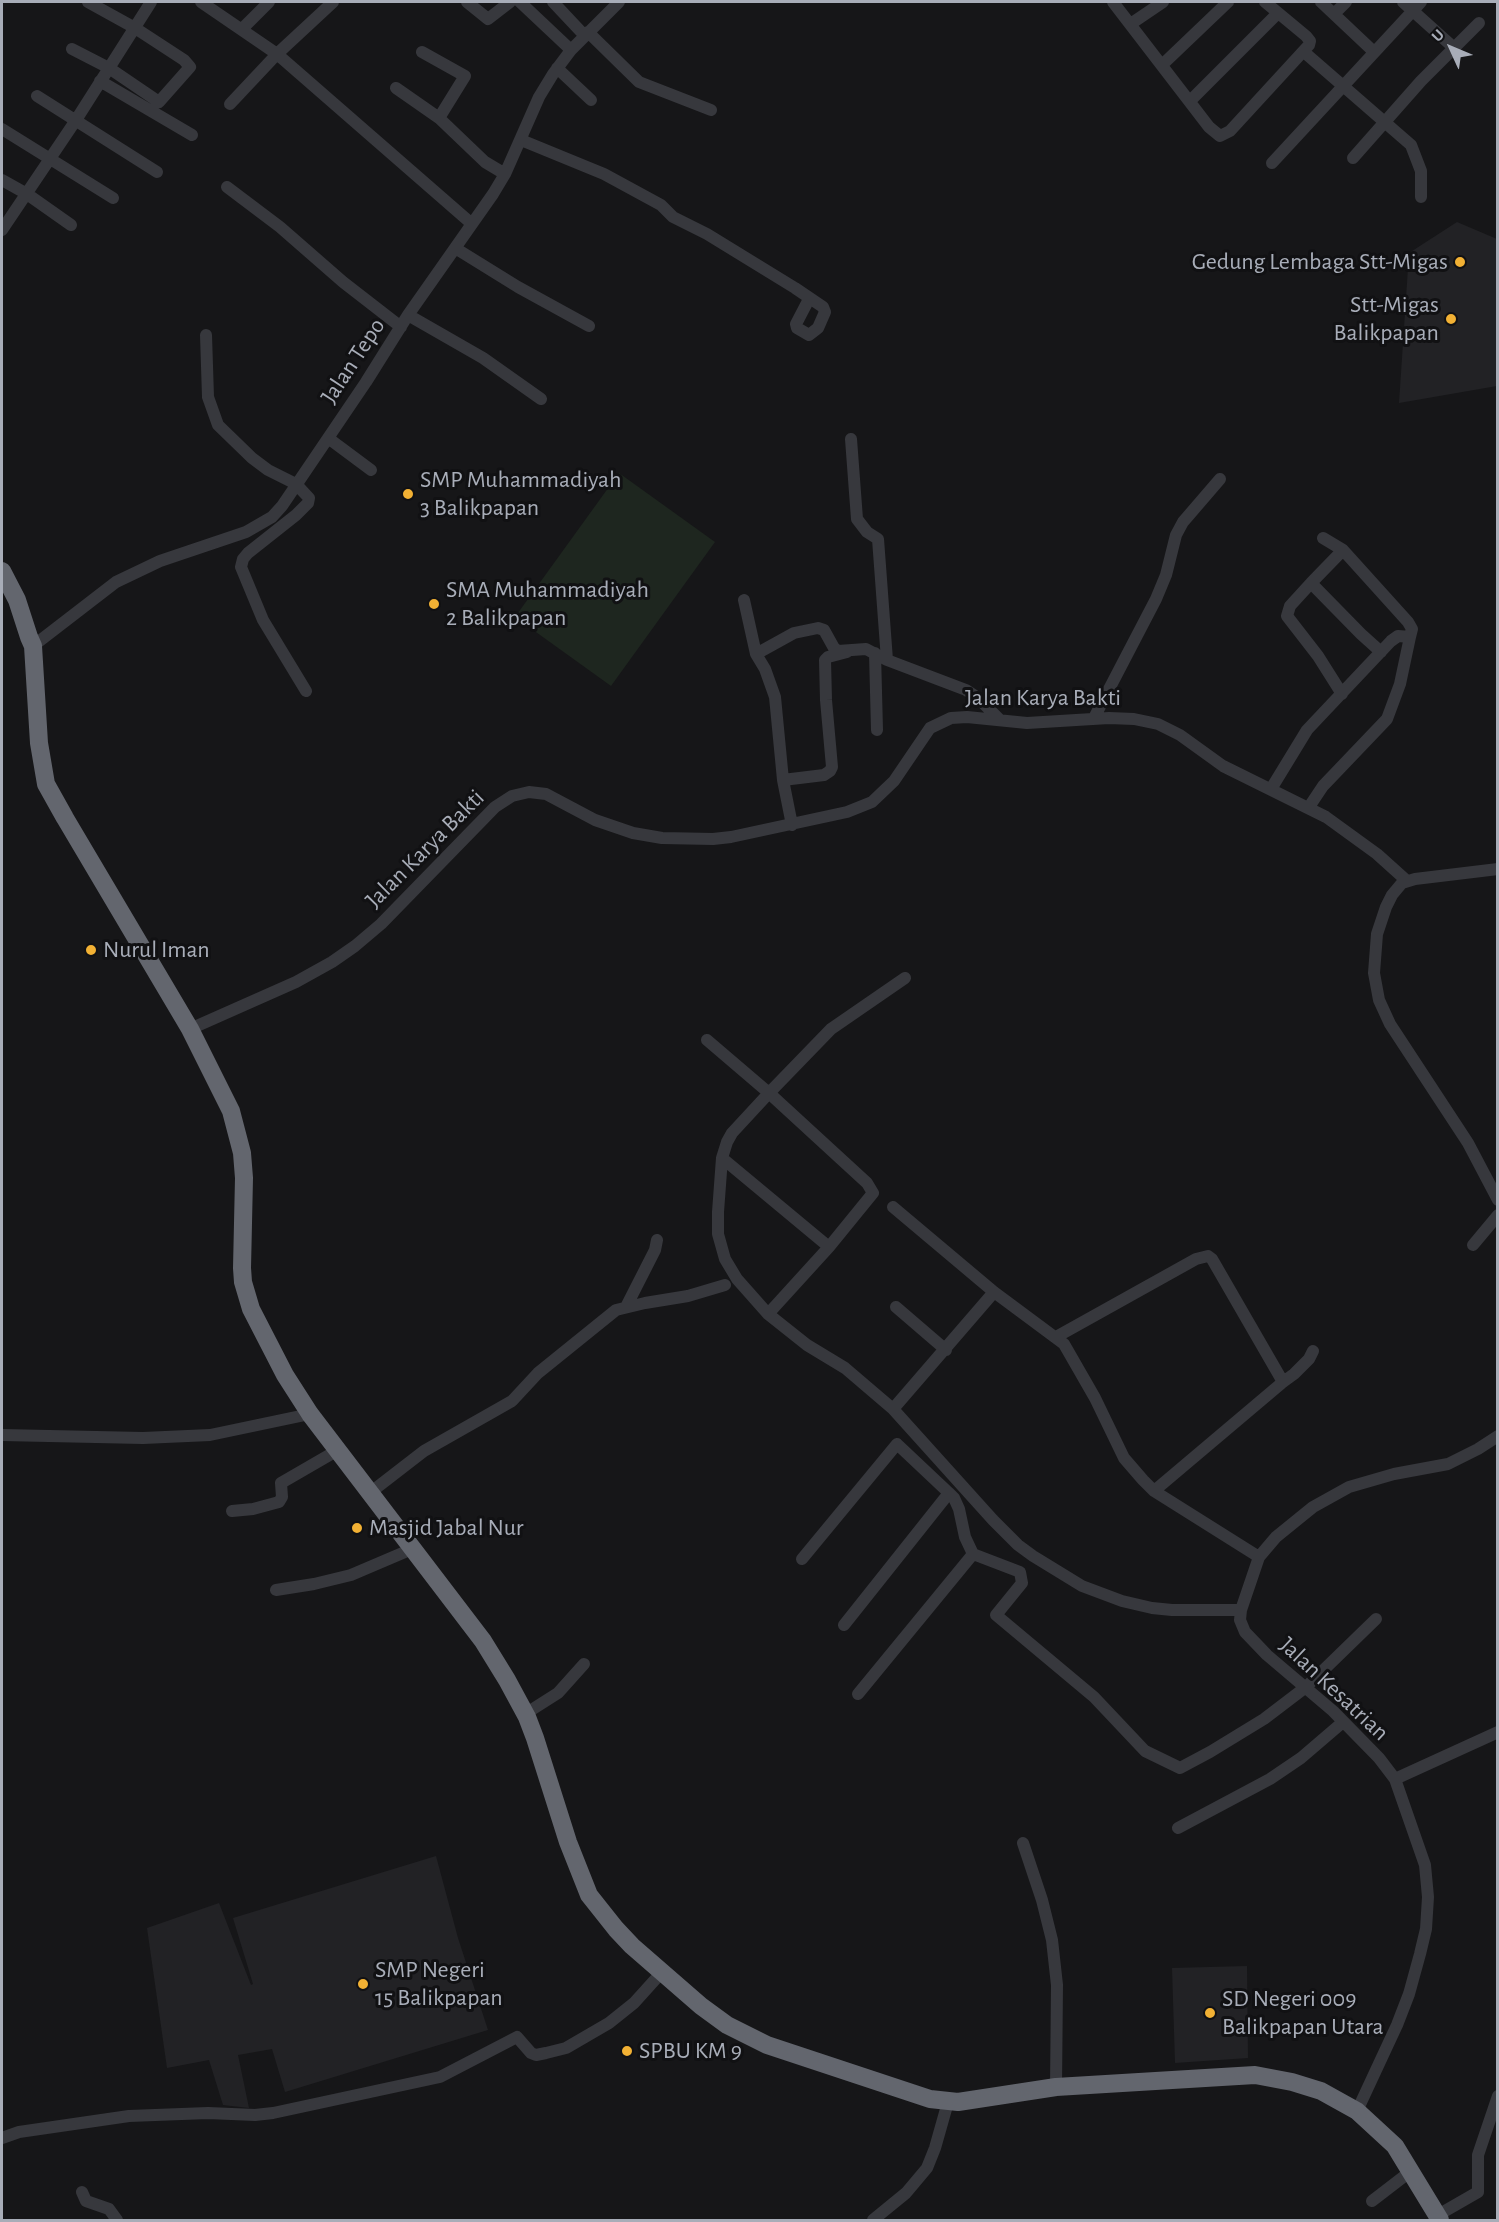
<!DOCTYPE html>
<style>
body{margin:0}
#map{position:relative;width:1499px;height:2222px;overflow:hidden;background:#161618;font-family:"Alegreya Sans",sans-serif}
canvas{display:block}
.frame{position:absolute;inset:0;border:3px solid #a8adb8;pointer-events:none}
.north{position:absolute;left:1421px;top:18px;width:60px;height:60px;-webkit-text-stroke:4px #111113;paint-order:stroke;rotate:314deg;font-size:16px;font-weight:700;line-height:24px;text-align:center;color:#a8adb8}
.north::after{content:'';display:block;margin:auto;width:21px;height:27px;background:#a8adb8;clip-path:polygon(50% 0,100% 100%,50% 72%,0 100%)}
</style>
<div id="map">
<canvas width="1499" height="2222"></canvas>
<div class="frame"></div>
<div class="north">U</div>
</div>
<script>
const ctx = document.querySelector('canvas').getContext('2d');
ctx.lineJoin = 'round';
function fillPath(path, color) { ctx.fillStyle = color; ctx.fill(path, 'evenodd'); }
const shape = rows => new Path2D(rows.map(r => 'M' + r).join(''));
function trace(path, color, width, dash) { ctx.strokeStyle = color; ctx.lineWidth = width; ctx.lineCap = dash ? 'butt' : 'round'; ctx.setLineDash(dash || []); ctx.stroke(path); }
function drawText(font, color, halo, rows, align = 'center') {
  ctx.font = font + ' "Alegreya Sans",sans-serif'; ctx.lineWidth = 6; ctx.setLineDash([]); ctx.textBaseline = 'middle'; ctx.strokeStyle = halo; ctx.fillStyle = color; for (const [text, x, y, turn = 0] of rows) {
    ctx.save(); ctx.translate(x, y); ctx.rotate((+turn || 0) * Math.PI / 180); ctx.textAlign = isNaN(turn) ? turn : align; if (halo) ctx.strokeText(text, 0, 0); ctx.fillText(text, 0, 0); ctx.restore();
  }
}
fillPath(shape([
 [1457,222,1497,239,1497,386,1399,403,1409,253],
 [436,1856,458,1938,488,2030,285,2092,272,2049,238,2055,249,2108,223,2105,209,2060,167,2068,147,1928,219,1903,251,1985,253,1984,233,1918],
 [1247,1966,1248,2058,1175,2063,1172,1968]
]), '#222225');
fillPath(shape([
 [619,473,715,542,611,686,515,617]
]), '#1e261f');
trace(shape([
 [201,2,277,54,472,224],
 [467,2,488,19,510,2],
 [520,2,571,50],
 [553,2,585,36],
 [1113,2,1209,127,1220,136,1230,131,1309,45,1310,41,1306,36,1265,2],
 [1321,2,1373,51],
 [1403,2,1453,47],
 [1334,14,1346,2],
 [1132,23,1163,2],
 [243,28,269,2],
 [588,32,639,82,711,110],
 [72,49,109,68,159,102,190,67,184,60,135,28,88,2],
 [422,52,465,76,439,118],
 [1304,52,1411,145,1421,171,1421,197],
 [1162,65,1228,2],
 [557,68,591,100],
 [100,81,192,135],
 [396,88,439,118,485,162,505,174],
 [37,96,157,172],
 [1190,101,1278,13],
 [230,104,277,54,333,2],
 [2,129,113,198],
 [521,140,604,174,661,205,673,217,707,234,795,288,823,307,825,312,818,328,809,335,797,328,796,324,809,299],
 [1353,158,1421,81,1479,23],
 [1272,163,1421,2],
 [2,180,27,194,71,225],
 [227,187,280,227,343,282,401,327],
 [2,230,76,120,151,2],
 [455,248,518,287,589,326],
 [408,315,483,358,541,399],
 [206,335,208,397,218,425,252,458,268,470,296,484,309,498,308,503,296,515,248,553,243,559,241,567,263,620,306,691],
 [328,438,371,470],
 [851,439,857,519,867,532,878,539,887,660,966,690,978,698,1000,720],
 [1323,538,1343,550,1408,622,1412,629,1410,637],
 [1343,550,1311,583,1361,634,1381,652],
 [1311,583,1290,606,1287,616,1318,656,1342,694],
 [744,600,756,654,794,633,818,628,824,630,834,648,838,651,866,649,887,660],
 [33,646,116,582,160,561,246,532,272,517,282,506,366,382,408,315,493,194,505,174,539,97,553,74,571,50,619,2],
 [875,653,877,730],
 [756,654,765,669,775,697,783,780],
 [1094,718,1156,599,1166,575,1176,535,1183,522,1220,479],
 [1271,789,1307,730,1391,641,1398,636,1410,637,1400,684,1387,719,1323,786,1309,807],
 [792,825,783,780,824,775,830,771,832,767,826,700,825,660,828,657,847,652],
 [1498,869,1415,879,1402,883,1392,895,1386,907,1377,934,1374,973,1379,1000,1390,1024,1468,1143,1498,1200],
 [190,1029,296,982,332,962,355,946,381,924,495,807,512,796,529,792,546,794,595,820,633,833,662,838,713,839,731,837,847,812,872,802,894,781,930,728,951,718,967,717,1027,723,1109,718,1134,719,1158,724,1180,735,1223,766,1326,817,1377,854,1407,881],
 [707,1040,769,1093,831,1029,905,978],
 [722,1158,829,1247],
 [893,1207,994,1292,1064,1344,1095,1398,1124,1458,1143,1480,1154,1491,1259,1557],
 [1473,1245,1498,1215],
 [626,1307,655,1250,657,1240],
 [896,1307,946,1350],
 [768,1314,829,1247,873,1193,867,1183,769,1093,732,1133,727,1142,722,1158,718,1212,718,1234,725,1259,737,1279,768,1314,807,1345,845,1368,893,1409,993,1520,1018,1545,1033,1556,1082,1586,1122,1601,1152,1608,1172,1610,1241,1610],
 [1056,1337,1196,1259,1208,1256,1212,1259,1283,1382],
 [893,1409,994,1292],
 [2,1435,143,1438,210,1435,310,1414],
 [1154,1491,1283,1382,1294,1374,1309,1359,1313,1351],
 [371,1492,424,1451,512,1401,538,1373,616,1310,645,1303,688,1296,725,1285],
 [232,1511,253,1509,279,1502,282,1497,281,1483,338,1450],
 [802,1559,897,1444,949,1493],
 [276,1590,314,1584,351,1575,412,1549],
 [844,1625,949,1493,954,1498,959,1509,965,1537,973,1554,1020,1572,1022,1583,996,1615,1094,1697,1145,1751,1180,1768,1210,1752,1264,1719,1306,1687,1376,1619],
 [858,1694,973,1554],
 [525,1714,558,1693,584,1664],
 [1395,1779,1498,1732],
 [1178,1828,1270,1779,1301,1758,1343,1722],
 [1023,1843,1042,1900,1052,1940,1057,1985,1056,2087],
 [1357,2111,1397,2025,1409,1994,1420,1954,1426,1929,1428,1897,1425,1865,1395,1779,1379,1758,1333,1711,1267,1655,1245,1632,1240,1620,1241,1610,1259,1557,1276,1537,1313,1507,1349,1487,1394,1474,1448,1464,1478,1449,1498,1436],
 [2,2138,19,2132,129,2116,208,2113,255,2115,273,2113,440,2077,517,2037,531,2053,536,2055,546,2053,566,2048,609,2023,634,2003,662,1972],
 [82,2192,86,2201,109,2209,117,2220],
 [1372,2201,1411,2171],
 [1438,2215,1478,2192,1478,2155,1498,2096],
 [873,2220,906,2193,927,2168,935,2148,948,2102]
]), '#37383d', 12);
trace(shape([
 [2,571,17,600,29,637,33,646,39,743,46,784,65,818,190,1029,231,1111,242,1153,244,1178,242,1268,243,1282,251,1309,285,1375,310,1414,483,1641,507,1680,527,1717,535,1738,568,1842,589,1895,616,1929,632,1946,701,2006,727,2025,767,2045,930,2099,958,2102,1056,2087,1255,2075,1292,2082,1321,2091,1357,2111,1395,2146,1440,2220]
]), '#63666e', 18);
for (const [x, y, r, color] of [
 [1460,262,6,"#f2b134"],
 [1451,319,6,"#f2b134"],
 [408,494,6,"#f2b134"],
 [434,604,6,"#f2b134"],
 [91,950,6,"#f2b134"],
 [357,1528,6,"#f2b134"],
 [363,1984,6,"#f2b134"],
 [1210,2013,6,"#f2b134"],
 [627,2051,6,"#f2b134"]
]) { const dot = new Path2D(); dot.arc(x, y, r, 0, 2 * Math.PI); ctx.fillStyle = color; ctx.fill(dot); trace(dot, '#111113', 2); }
drawText('24px', '#a8adb8', '#111113', [
 ["Gedung Lembaga Stt-Migas",1448,262,"right"],
 ["Stt-Migas",1439,305,"right"],
 ["Balikpapan",1439,333,"right"],
 ["SMP Muhammadiyah",420,480],
 ["3 Balikpapan",420,508],
 ["SMA Muhammadiyah",446,590],
 ["2 Balikpapan",446,618],
 ["Nurul Iman",103,950],
 ["Masjid Jabal Nur",369,1528],
 ["SMP Negeri",375,1970],
 ["15 Balikpapan",375,1998],
 ["SD Negeri 009",1222,1999],
 ["Balikpapan Utara",1222,2027],
 ["SPBU KM 9",639,2051]
], 'left');
drawText('24px', '#a8adb8', '#111113', [
 ["Jalan Tepo",353,361,-57],
 ["Jalan Karya Bakti",1043,698],
 ["Jalan Karya Bakti",425,849,-45],
 ["Jalan Kesatrian",1334,1689,43]
]);
</script>
